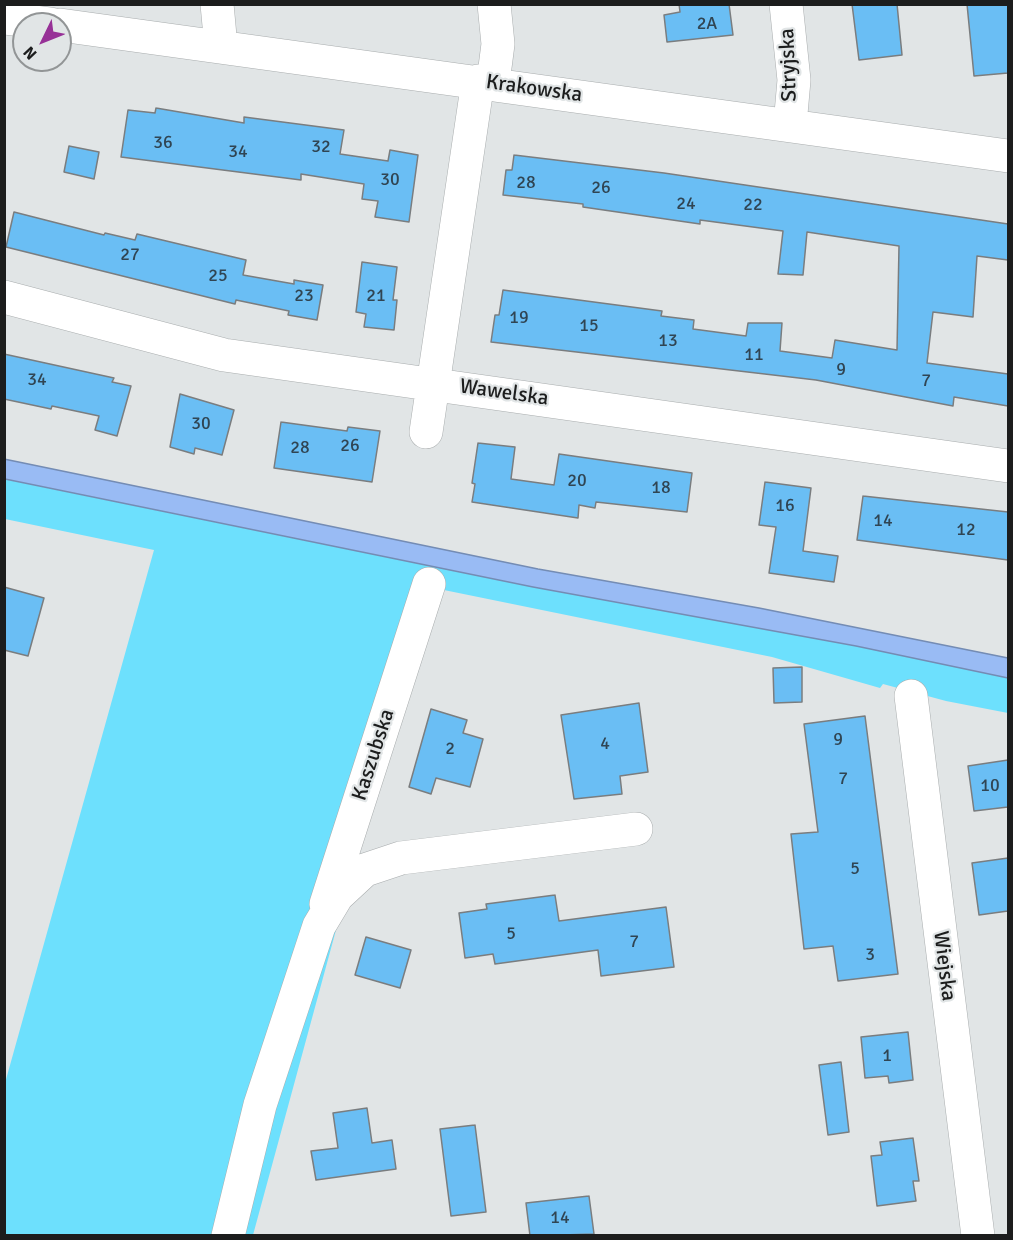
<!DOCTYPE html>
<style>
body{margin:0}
#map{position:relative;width:1013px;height:1240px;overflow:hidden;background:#e1e5e6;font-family:Signika,sans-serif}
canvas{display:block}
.frame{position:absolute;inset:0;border:6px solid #1c1d1d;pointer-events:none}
.north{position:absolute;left:12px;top:12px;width:60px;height:60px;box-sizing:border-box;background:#e1e5e6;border:2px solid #929596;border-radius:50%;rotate:227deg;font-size:16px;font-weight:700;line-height:24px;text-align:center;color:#1c1d1d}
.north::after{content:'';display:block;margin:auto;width:21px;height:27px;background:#973197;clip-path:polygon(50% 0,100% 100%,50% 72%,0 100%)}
</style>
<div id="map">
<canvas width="1013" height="1240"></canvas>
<div class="frame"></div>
<div class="north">N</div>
</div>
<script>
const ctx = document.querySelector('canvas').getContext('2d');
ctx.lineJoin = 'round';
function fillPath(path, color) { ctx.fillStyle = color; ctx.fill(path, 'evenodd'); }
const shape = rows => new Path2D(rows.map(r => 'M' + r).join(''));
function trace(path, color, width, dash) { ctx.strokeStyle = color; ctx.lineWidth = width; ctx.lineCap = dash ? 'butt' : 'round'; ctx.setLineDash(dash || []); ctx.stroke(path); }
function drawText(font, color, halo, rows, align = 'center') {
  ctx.font = font + ' Signika,sans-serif'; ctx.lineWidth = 4.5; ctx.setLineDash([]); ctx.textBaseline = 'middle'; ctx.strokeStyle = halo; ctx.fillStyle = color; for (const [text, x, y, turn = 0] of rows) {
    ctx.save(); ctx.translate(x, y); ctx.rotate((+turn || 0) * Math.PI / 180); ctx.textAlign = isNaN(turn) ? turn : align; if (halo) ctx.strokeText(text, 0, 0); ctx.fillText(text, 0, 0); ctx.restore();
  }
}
fillPath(shape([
 [4,479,533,587,856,646,1008,678,1008,713,946,701,883,684,880,688,772,657,439,589,216,1235,5,1235,5,1083,154,550,5,519],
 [346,907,336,930,253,1235,237,1236,321,950]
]), '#6de0fd');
const water = shape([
 [4,459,538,569,759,608,1008,658,1008,678,856,646,533,587,5,479,4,459]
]);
fillPath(water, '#99bbf4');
trace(water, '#748cb4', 1.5);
const building = shape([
 [679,4,729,4,733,35,667,42,664,15,680,12,679,4],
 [852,4,897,4,902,55,859,60,852,4],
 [967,4,1008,4,1008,73,974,76,967,4],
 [156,108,244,123,244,117,344,130,340,154,388,161,390,150,418,155,409,222,375,217,378,201,362,199,364,184,301,174,301,180,121,157,128,110,155,113,156,108],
 [69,146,99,152,94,179,64,172,69,146],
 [514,155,664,173,1008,224,1008,260,977,256,973,317,933,312,927,363,1008,374,1008,406,954,397,953,406,816,380,491,342,495,315,499,315,503,290,662,311,661,316,694,320,693,329,746,336,748,323,782,323,780,351,832,358,835,340,897,350,899,246,807,232,803,275,778,274,783,231,700,220,700,224,583,207,583,204,503,195,506,170,512,170,514,155],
 [14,212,104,235,105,233,135,240,137,234,246,260,243,275,294,284,294,280,323,285,317,320,288,315,289,311,236,300,235,304,6,247,14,212],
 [362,262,397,267,393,300,397,300,394,330,364,327,366,314,356,312,362,262],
 [4,354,114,378,112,382,131,386,117,436,95,430,99,416,52,406,51,409,4,399,4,354],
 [180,394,234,410,222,455,195,448,194,454,170,447,180,394],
 [281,422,347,431,348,427,380,431,372,482,274,468,281,422],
 [478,443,515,447,511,479,554,485,559,454,692,473,687,512,596,502,595,508,579,505,578,518,472,502,475,484,472,483,478,443],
 [765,482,811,488,803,551,838,556,834,582,769,573,776,527,759,525,765,482],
 [863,496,1008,512,1008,560,857,540,863,496],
 [4,587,44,598,28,656,4,650,4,587],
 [802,667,802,702,774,703,773,668,802,667],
 [639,703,648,772,620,776,622,794,574,799,561,715,639,703],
 [431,709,467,720,463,733,483,739,470,787,436,778,431,794,409,787,431,709],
 [865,716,898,974,838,981,833,946,804,949,791,834,818,832,804,724,865,716],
 [1008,760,1008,807,974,811,968,766,1008,760],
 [1008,858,1008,911,979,915,972,863,1008,858],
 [555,895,559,921,666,907,674,967,601,976,598,950,495,964,493,954,465,958,459,913,487,909,486,904,555,895],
 [366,937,411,950,400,988,355,975,366,937],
 [908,1032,913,1080,889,1083,888,1076,865,1078,861,1037,908,1032],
 [841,1062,849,1132,828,1135,819,1065,841,1062],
 [367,1108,372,1143,392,1140,396,1169,316,1180,311,1151,338,1148,333,1113,367,1108],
 [475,1125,486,1212,451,1216,440,1129,475,1125],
 [913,1138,919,1181,913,1181,916,1201,877,1206,871,1156,882,1155,880,1142,913,1138],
 [589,1196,594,1234,530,1236,526,1203,589,1196]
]);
fillPath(building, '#6abef4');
trace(building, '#7a7d7f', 1.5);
const street = shape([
 [217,4,221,47],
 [786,4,794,80,790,125],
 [4,18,51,24],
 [60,25,1008,156],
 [493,83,498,44,494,4],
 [4,297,224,355,1008,466],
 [426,432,478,81],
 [911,696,978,1236],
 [326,904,429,584],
 [228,1236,260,1105,319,926,337,896,365,870,401,858,636,829]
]);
trace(street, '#a9adae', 34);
trace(street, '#fff', 33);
drawText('18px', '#304553', null, [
 ["2A",707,24],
 ["36",163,143],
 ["32",321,147],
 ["34",238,152],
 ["30",390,180],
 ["28",526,183],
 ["26",601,188],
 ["24",686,204],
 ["22",753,205],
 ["27",130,255],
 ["25",218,276],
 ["23",304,296],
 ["21",376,296],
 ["19",519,318],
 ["15",589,326],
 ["13",668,341],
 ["11",754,355],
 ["9",841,370],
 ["34",37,380],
 ["7",926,381],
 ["30",201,424],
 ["26",350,446],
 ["28",300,448],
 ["20",577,481],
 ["18",661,488],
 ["16",785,506],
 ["14",883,521],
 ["12",966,530],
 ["9",838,740],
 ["4",605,744],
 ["2",450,749],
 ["7",843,779],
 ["10",990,786],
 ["5",855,869],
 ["5",511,934],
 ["7",634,942],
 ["3",870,955],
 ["1",887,1056],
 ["14",560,1218]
]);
drawText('21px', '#1c1d1d', '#e1e5e6', [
 ["Stryjska",789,65,-92],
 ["Krakowska",534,89,8],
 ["Wawelska",504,393,8],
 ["Kaszubska",374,755,-72],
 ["Wiejska",944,966,83]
]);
</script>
